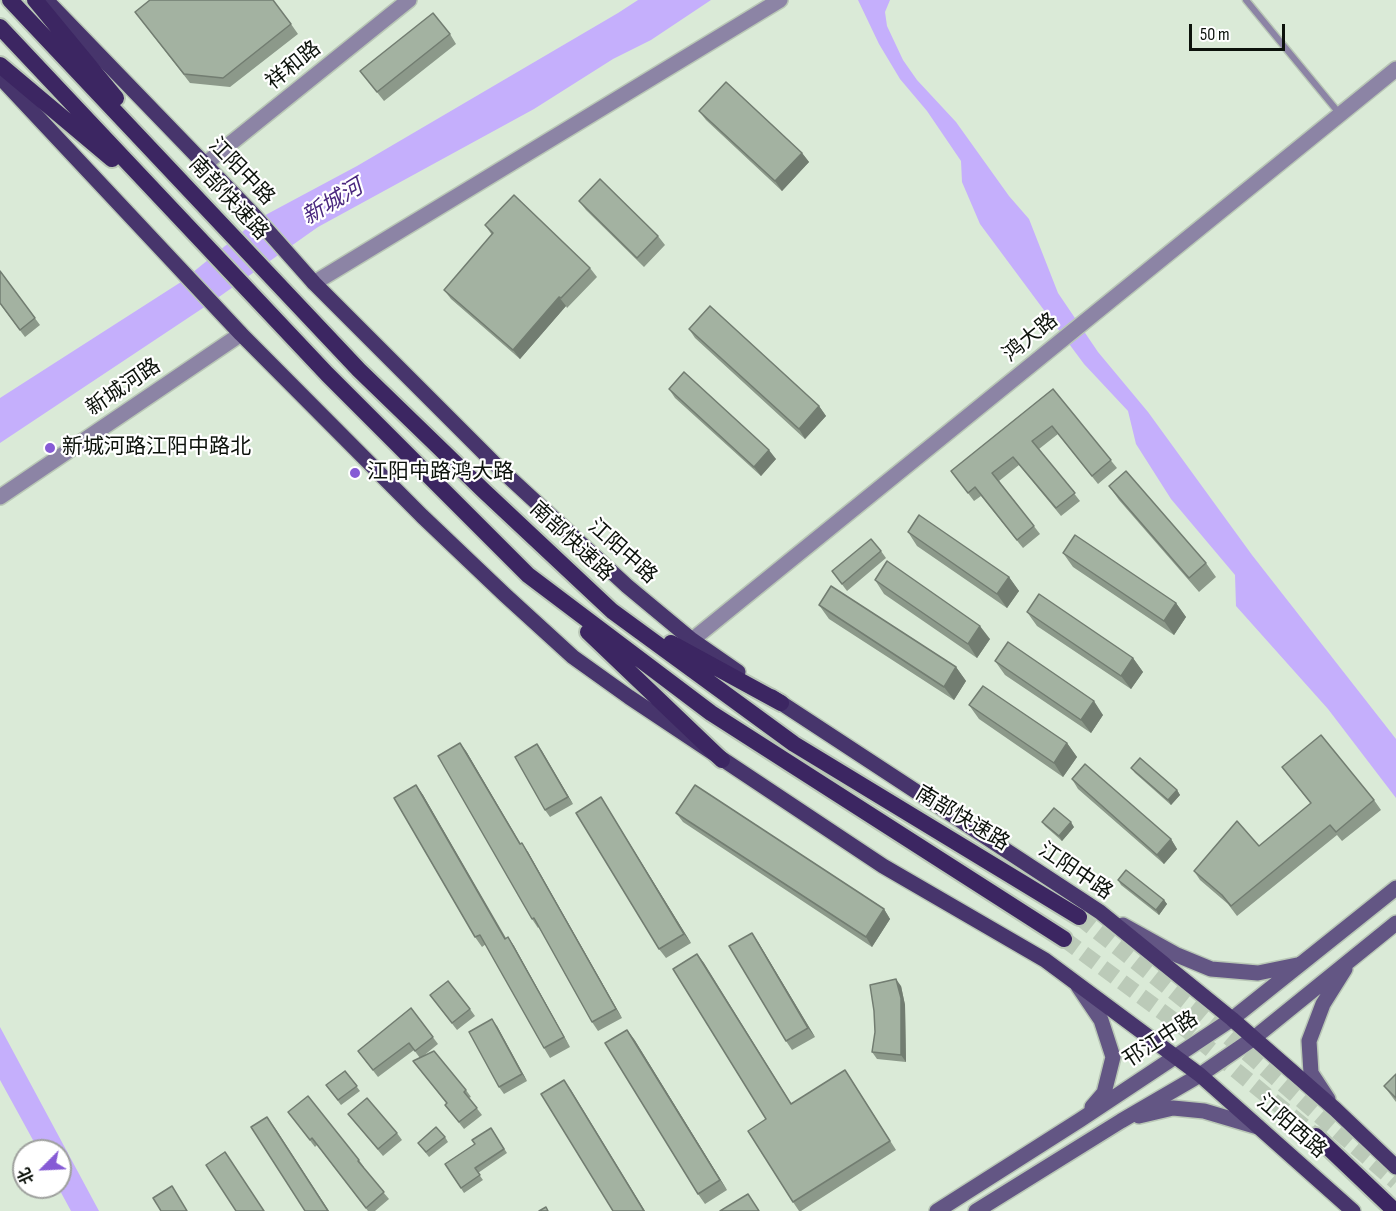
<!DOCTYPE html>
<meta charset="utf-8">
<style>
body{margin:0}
#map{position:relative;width:1396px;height:1211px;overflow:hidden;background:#daead7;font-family:"Sofia Sans Condensed","Noto Sans SC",sans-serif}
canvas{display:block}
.north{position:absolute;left:12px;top:1139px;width:60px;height:60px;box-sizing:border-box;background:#fff;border:2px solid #9ea09d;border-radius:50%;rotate:246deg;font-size:16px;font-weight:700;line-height:24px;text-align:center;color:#0c120b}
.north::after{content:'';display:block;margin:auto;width:21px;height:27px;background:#865bd5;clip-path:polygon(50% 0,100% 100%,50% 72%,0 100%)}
.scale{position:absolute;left:1189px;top:24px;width:96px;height:27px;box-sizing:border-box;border:3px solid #0c120b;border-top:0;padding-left:8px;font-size:18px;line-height:21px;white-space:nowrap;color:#0c120b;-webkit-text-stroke:4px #fff;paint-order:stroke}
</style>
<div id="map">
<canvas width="1396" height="1211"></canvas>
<div class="north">北</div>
<div class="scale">50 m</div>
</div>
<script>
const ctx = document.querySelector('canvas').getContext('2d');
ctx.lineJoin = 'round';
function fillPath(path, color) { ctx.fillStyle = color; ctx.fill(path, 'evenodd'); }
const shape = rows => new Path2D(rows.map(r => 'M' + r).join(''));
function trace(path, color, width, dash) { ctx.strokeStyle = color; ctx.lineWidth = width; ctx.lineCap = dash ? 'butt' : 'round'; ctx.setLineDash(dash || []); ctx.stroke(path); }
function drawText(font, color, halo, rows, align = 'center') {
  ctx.font = font + ' "Sofia Sans Condensed","Noto Sans SC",sans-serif'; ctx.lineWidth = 4.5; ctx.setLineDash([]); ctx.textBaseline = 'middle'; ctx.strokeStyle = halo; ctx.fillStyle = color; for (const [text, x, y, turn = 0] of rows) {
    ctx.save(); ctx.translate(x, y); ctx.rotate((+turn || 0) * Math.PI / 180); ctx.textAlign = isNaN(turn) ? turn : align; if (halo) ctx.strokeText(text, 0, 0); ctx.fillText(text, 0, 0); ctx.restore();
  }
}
fillPath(shape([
 [638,0,711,0,651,40,613,59,534,109,318,227,209,304,0,443,0,398,181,282,258,219,357,166,618,13],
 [858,0,890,0,885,12,887,26,903,60,917,80,956,122,1009,196,1029,219,1058,293,1098,352,1148,412,1252,555,1396,739,1396,798,1328,709,1236,606,1235,575,1171,499,1136,444,1128,411,1084,364,980,224,962,182,961,161,927,111,900,79,879,44],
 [0,1027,14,1053,99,1211,71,1211,58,1187,60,1187,60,1151,39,1151,0,1080]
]), '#c5affc');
trace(shape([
 [1079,917,1204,1016,1396,1182],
 [1064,939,1188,1031,1316,1136]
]), '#bbcab8', 16, [16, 8]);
const service = shape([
 [1246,0,1339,113]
]);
const tertiary = shape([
 [205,164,409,0],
 [314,283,780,0],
 [0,497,241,334],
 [692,640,1396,69]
]);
const secondary = shape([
 [1123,925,1177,955,1211,969,1258,973,1297,965],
 [1078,986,1101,1020,1113,1057,1104,1093,1092,1107],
 [1328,1099,1311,1073,1309,1041,1323,1004,1345,969],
 [1139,1116,1173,1108,1204,1111,1258,1127],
 [937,1211,1080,1120,1232,1019,1396,888],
 [976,1211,1121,1121,1200,1075,1254,1038,1396,923]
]);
const primary = shape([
 [46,0,252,213,314,283,499,468,627,586,692,640,738,672],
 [0,77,241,334,422,516,505,595,573,657,629,697,883,866,1045,960,1200,1075,1353,1211],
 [772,697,1100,912,1232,1019,1335,1109,1396,1167]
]);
const trunk = shape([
 [10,0,359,370,484,491,612,611,794,744,1079,917],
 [35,0,116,98],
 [0,27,327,374,528,575,711,713,1064,939],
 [0,65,112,159],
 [588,632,722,760],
 [671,643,781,703],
 [1316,1136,1395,1211]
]);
trace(service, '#b9c7b6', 9);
trace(tertiary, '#b9c7b6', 18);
trace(secondary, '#b9c7b6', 18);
trace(primary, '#b9c7b6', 18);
trace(trunk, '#b9c7b6', 20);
trace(service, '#8c84a5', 6);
trace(tertiary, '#8c84a5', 15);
trace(secondary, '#635684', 15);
trace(primary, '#47356c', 15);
trace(trunk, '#3c2662', 16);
fillPath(shape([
 [135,12,291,24,298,34,230,87,190,83],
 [450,34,456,44,384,101,360,71],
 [699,111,802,153,809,162,782,191,706,120],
 [579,201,658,236,665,245,644,267,586,210],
 [485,225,590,268,597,277,567,308,566,306,520,359,451,299,444,290,492,235],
 [0,271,40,325,25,337,0,304],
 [689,329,819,406,826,416,805,439,695,338],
 [669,389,776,459,761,476,675,398],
 [1053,389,1117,468,1098,484,1058,434,1039,449,1080,501,1061,516,1019,465,999,481,1040,534,1023,548,981,496,974,501,951,471],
 [1109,486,1206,563,1216,577,1199,592,1119,500],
 [908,532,1009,577,1019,591,1007,608,917,546],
 [881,551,886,558,847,591,832,571],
 [1063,553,1176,603,1186,617,1174,635,1073,567],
 [875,580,990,639,977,658,884,594],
 [819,605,956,667,966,681,954,700,829,619],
 [1027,612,1133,658,1143,672,1131,689,1037,626],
 [995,661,1103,715,1091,733,1005,675],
 [969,705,1067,743,1077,757,1063,777,979,719],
 [537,744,573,804,550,817,545,810],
 [466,751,520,844,528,852,622,1018,598,1031,592,1022,539,927,538,928,532,919],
 [1282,767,1374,800,1381,810,1342,841,1337,835,1237,916,1228,904,1200,880,1194,871,1259,846,1311,804],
 [1131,768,1177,790,1180,795,1171,805,1135,773],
 [1072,779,1171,839,1177,849,1164,864,1078,789],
 [416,785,423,795,506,938,508,937,514,946,570,1047,550,1058,544,1048,486,944,482,947,475,937],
 [607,807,691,943,666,958,659,949],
 [676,813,884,909,890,919,872,947,683,822],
 [1042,822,1074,827,1062,841,1045,826],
 [1118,880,1164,900,1167,904,1159,915,1121,885],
 [758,942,815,1037,792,1050,786,1041],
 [697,954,791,1104,851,1079,896,1150,801,1211,799,1211,793,1202,766,1119],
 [901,986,905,1005,906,1062,877,1059,872,1052,875,1032],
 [430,995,470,1009,475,1016,457,1030],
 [411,1008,438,1044,422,1057,466,1090,471,1097,469,1098,482,1115,464,1129,445,1105,447,1104,413,1061,420,1058,414,1050,378,1077,358,1051],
 [497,1026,527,1081,504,1094,499,1087],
 [634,1039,727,1190,705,1204,698,1194],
 [345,1071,360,1091,341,1105,326,1085],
 [1396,1074,1396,1102,1384,1086],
 [288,1112,359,1160,364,1167,363,1168,389,1199,375,1211,368,1211,317,1145,315,1147],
 [348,1114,397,1133,402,1140,383,1156],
 [491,1128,507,1153,478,1173,483,1180,464,1193,445,1164,475,1144],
 [445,1137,448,1142,429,1157,418,1143]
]), '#8c998a');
fillPath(shape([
 [802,153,809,162,782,191,775,181],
 [559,297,566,306,520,359,513,350],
 [819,406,826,416,805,439,799,429],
 [769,450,776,459,761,476,754,467],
 [1009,577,1019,591,1007,608,997,594],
 [1176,603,1186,617,1174,635,1164,621],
 [980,626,990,639,977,658,968,644],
 [1133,658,1143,672,1131,689,1121,676],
 [956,667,966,681,954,700,944,687],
 [1094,701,1103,715,1091,733,1081,720],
 [460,743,466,751,526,853,520,844],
 [1067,743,1077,757,1063,777,1054,763],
 [537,744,542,751,573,804,568,797],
 [416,785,423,795,511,948,505,939],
 [1177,790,1180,795,1171,805,1168,800],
 [601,797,607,807,691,943,684,934],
 [1071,822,1074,827,1062,841,1059,836],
 [1171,839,1177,849,1164,864,1157,855],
 [522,843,528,852,622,1018,616,1009],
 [1164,900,1167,904,1159,915,1156,910],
 [884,909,890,919,872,947,866,937],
 [752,933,758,942,815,1037,808,1028],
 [508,937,514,946,570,1047,564,1037],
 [697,954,704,963,797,1113,791,1104],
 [896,979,901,986,905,1005,906,1062,901,1055],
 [492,1019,497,1026,527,1081,522,1074],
 [627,1030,634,1039,727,1190,720,1180],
 [564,1080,571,1090,645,1211,644,1211],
 [267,1117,277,1131,329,1211,328,1211]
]), '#727d71');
const building = shape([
 [150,0,273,0,291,24,223,78,184,74,135,12,150,0],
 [433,13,450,34,377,92,360,71,433,13],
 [726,82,802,153,775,181,699,111,726,82],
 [600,179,658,236,637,258,579,201,600,179],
 [514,195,590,268,561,298,559,297,513,350,444,290,493,233,485,225,514,195],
 [0,271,35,318,20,330,0,303,0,271],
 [710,306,819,406,799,429,689,329,710,306],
 [684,372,769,450,754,467,669,389,684,372],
 [1053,389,1111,460,1092,476,1052,426,1032,441,1075,493,1056,508,1013,457,992,473,1034,526,1017,540,975,487,968,493,951,471,1053,389],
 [1126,471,1206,563,1189,578,1109,486,1126,471],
 [919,515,1009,577,997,594,908,532,919,515],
 [1075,535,1176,603,1164,621,1063,553,1075,535],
 [871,539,881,551,842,584,832,571,871,539],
 [887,561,980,626,968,644,875,580,887,561],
 [831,586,956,667,944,687,819,605,831,586],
 [1039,594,1133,658,1121,676,1027,612,1039,594],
 [1008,642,1094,701,1081,720,995,661,1008,642],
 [983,686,1067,743,1054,763,969,705,983,686],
 [1321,735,1374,800,1336,832,1330,825,1231,906,1222,895,1194,871,1237,821,1259,846,1311,803,1282,767,1321,735],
 [460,743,520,844,522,843,616,1009,592,1022,534,918,532,919,438,756,460,743],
 [537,744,568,797,545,810,515,757,537,744],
 [1140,758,1177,790,1168,800,1131,768,1140,758],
 [1085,764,1171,839,1157,855,1072,779,1085,764],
 [416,785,505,939,508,937,564,1037,544,1048,480,935,475,937,394,798,416,785],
 [695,785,884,909,866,937,676,813,695,785],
 [601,797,684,934,659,949,576,813,601,797],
 [1054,808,1071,822,1059,836,1042,822,1054,808],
 [1126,870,1164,900,1156,910,1118,880,1126,870],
 [752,933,808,1028,786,1041,729,946,752,933],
 [697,954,791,1104,845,1070,890,1141,793,1202,748,1131,766,1119,673,969,697,954],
 [896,979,901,998,901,1055,872,1052,875,1032,874,1011,870,985,896,979],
 [448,981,470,1009,452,1023,430,995,448,981],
 [411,1008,433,1037,415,1051,409,1043,373,1070,358,1051,411,1008],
 [492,1019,522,1074,499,1087,469,1032,492,1019],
 [627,1030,720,1180,698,1194,605,1043,627,1030],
 [434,1051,466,1090,464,1092,477,1108,459,1122,445,1105,447,1103,413,1061,434,1051],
 [345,1071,357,1086,338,1100,326,1085,345,1071],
 [1396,1074,1396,1098,1384,1086,1396,1074],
 [564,1080,644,1211,613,1211,541,1094,564,1080],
 [308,1096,359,1160,358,1161,384,1192,366,1208,312,1138,310,1140,288,1112,308,1096],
 [367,1098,397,1133,378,1149,348,1114,367,1098],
 [267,1117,328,1211,305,1211,251,1127,267,1117],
 [436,1127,445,1137,426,1152,418,1143,436,1127],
 [491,1128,504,1149,475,1168,480,1175,461,1188,445,1164,475,1144,472,1140,491,1128],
 [225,1152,264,1211,236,1211,206,1165,225,1152],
 [172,1186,187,1211,161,1211,153,1198,172,1186],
 [748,1194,759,1211,720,1211,748,1194],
 [546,1207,548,1211,539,1211,546,1207]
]);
fillPath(building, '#a3b2a1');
trace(building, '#727d71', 1.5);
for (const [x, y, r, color] of [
 [50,448,6,"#865bd5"],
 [355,473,6,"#865bd5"]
]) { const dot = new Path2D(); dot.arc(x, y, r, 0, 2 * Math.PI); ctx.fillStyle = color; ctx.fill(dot); trace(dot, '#fff', 2); }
drawText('21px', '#0c120b', '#fff', [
 ["祥和路",294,66,-39],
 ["江阳中路",241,172,46],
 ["南部快速路",228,199,47],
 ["鸿大路",1031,338,-39],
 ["新城河路",124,388,-34],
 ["南部快速路",571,542,43],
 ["江阳中路",622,552,42],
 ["南部快速路",962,819,31],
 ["江阳中路",1075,872,34],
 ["邗江中路",1161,1040,-33],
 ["江阳西路",1291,1127,41]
]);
drawText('21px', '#0c120b', '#fff', [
 ["新城河路江阳中路北",62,448],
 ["江阳中路鸿大路",367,473]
], 'left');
drawText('italic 22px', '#49277e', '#fff', [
 ["新城河",333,203,-31]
]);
</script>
